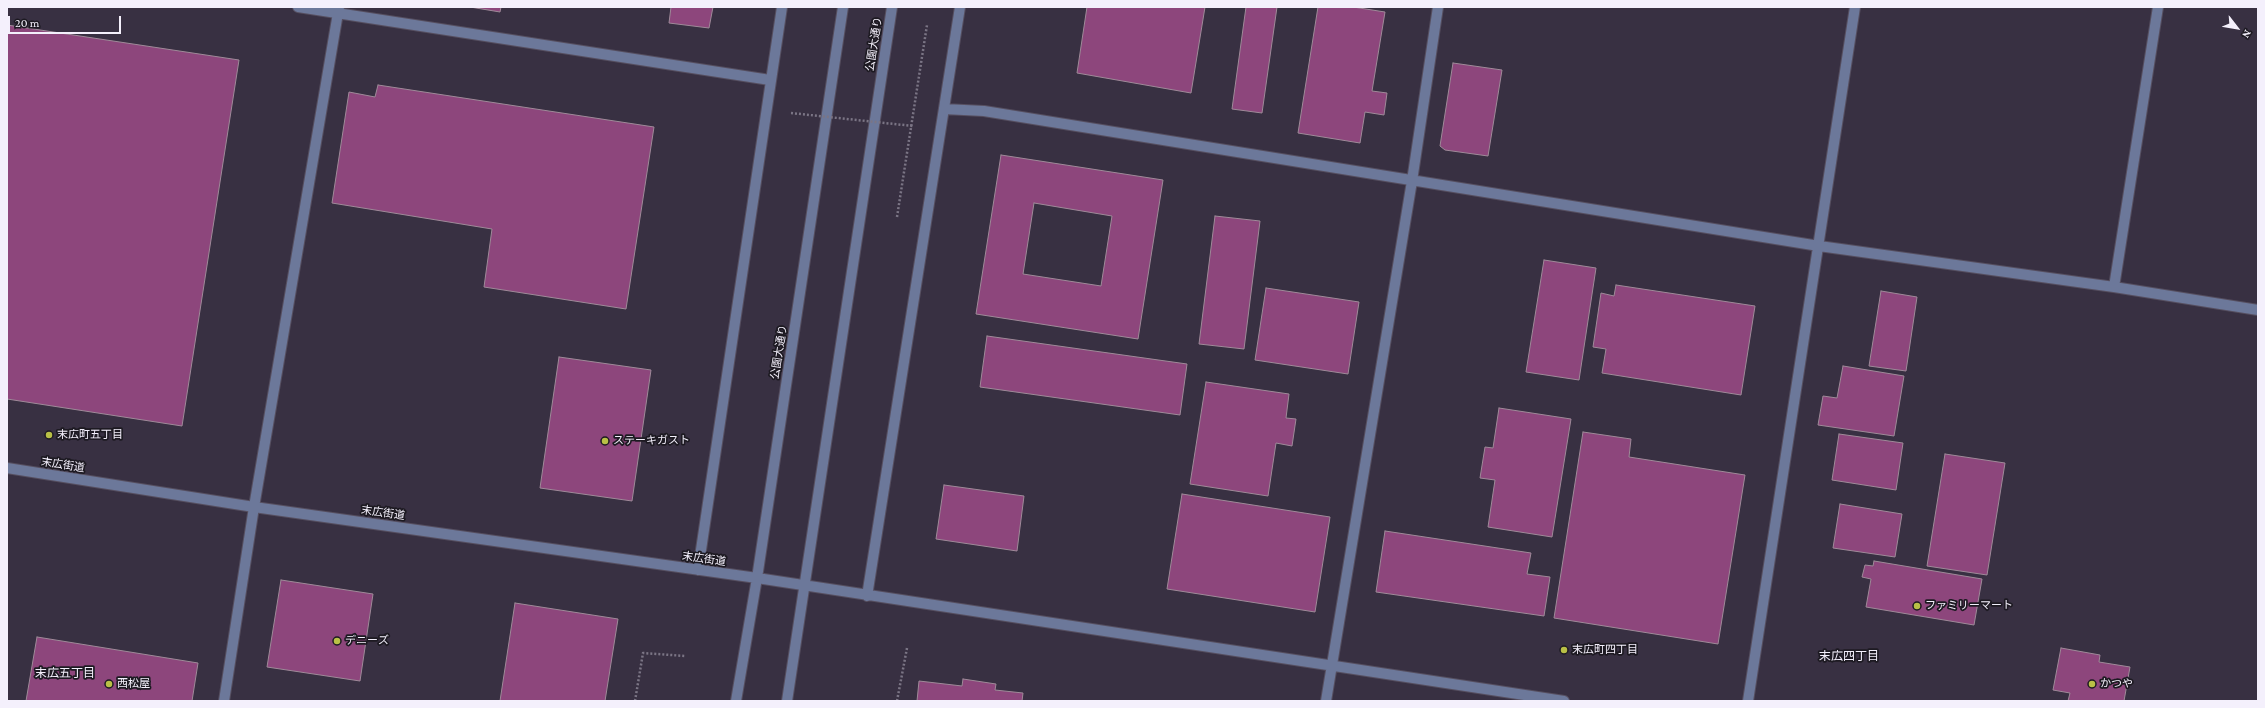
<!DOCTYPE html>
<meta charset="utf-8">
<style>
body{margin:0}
#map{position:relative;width:2265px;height:708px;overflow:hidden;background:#383042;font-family:"Crimson Pro",serif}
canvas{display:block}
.frame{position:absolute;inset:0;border:8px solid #f4f0fc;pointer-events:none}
.north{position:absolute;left:2217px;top:8px;width:40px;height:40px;-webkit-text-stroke:3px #1d1a22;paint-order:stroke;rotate:121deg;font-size:11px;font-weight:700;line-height:16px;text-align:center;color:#f4f0fc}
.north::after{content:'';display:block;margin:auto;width:14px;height:18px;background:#f4f0fc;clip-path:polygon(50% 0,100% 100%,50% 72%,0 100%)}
.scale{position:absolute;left:8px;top:16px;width:113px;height:18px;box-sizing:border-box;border:2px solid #f4f0fc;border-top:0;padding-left:5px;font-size:12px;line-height:14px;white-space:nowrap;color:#f4f0fc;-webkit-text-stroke:3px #1d1a22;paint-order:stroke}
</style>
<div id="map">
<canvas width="2265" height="708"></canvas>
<div class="frame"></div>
<div class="north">N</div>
<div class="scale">20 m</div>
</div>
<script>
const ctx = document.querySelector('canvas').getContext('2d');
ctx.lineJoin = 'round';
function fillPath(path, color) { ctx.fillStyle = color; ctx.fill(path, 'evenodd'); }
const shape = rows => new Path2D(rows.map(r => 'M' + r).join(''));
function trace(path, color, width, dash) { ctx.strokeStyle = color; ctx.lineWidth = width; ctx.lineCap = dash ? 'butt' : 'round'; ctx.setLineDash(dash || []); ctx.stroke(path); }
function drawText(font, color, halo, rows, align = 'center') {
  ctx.font = font + ' "Crimson Pro","Noto Sans JP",serif'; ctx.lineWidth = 3.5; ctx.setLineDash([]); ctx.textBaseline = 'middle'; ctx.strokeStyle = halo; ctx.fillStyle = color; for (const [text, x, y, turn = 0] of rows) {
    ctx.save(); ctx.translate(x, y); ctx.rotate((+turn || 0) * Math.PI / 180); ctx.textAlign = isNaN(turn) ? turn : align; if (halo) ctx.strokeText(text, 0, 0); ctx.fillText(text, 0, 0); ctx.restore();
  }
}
const building = shape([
 [470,7,501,7,500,12,470,7],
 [671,7,713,7,709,28,669,23,671,7],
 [1087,7,1205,7,1191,93,1077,73,1087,7],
 [1246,7,1277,7,1262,113,1232,109,1246,7],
 [1318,7,1353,7,1385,12,1372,91,1387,93,1384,115,1365,112,1360,143,1298,133,1318,7],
 [7,25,239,60,182,426,7,399,7,25],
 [1453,63,1502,70,1488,156,1445,150,1440,146,1453,63],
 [378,85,654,127,626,309,484,287,492,229,332,203,349,92,375,97,378,85],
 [1001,155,1163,180,1138,339,976,314,1001,155],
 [1034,203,1112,216,1101,286,1023,274,1034,203],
 [1215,216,1260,221,1244,349,1199,344,1215,216],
 [1544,260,1596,268,1579,380,1526,372,1544,260],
 [1616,285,1755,306,1741,395,1602,373,1606,349,1593,347,1601,293,1614,296,1616,285],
 [1266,288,1359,302,1348,374,1255,360,1266,288],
 [1881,291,1917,297,1906,371,1869,366,1881,291],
 [987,336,1187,364,1180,415,980,387,987,336],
 [559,357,651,370,632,501,540,488,559,357],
 [1843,366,1904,376,1894,436,1818,425,1823,396,1837,398,1843,366],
 [1206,382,1289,394,1286,418,1296,419,1292,446,1276,443,1268,496,1190,484,1206,382],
 [1499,408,1571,419,1552,537,1488,527,1495,480,1480,478,1485,447,1493,448,1499,408],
 [1583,432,1631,439,1629,457,1745,475,1718,644,1554,618,1583,432],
 [1839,434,1903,443,1896,490,1832,480,1839,434],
 [1945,454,2005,463,1987,575,1927,566,1945,454],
 [944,485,1024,496,1017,551,936,539,944,485],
 [1182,494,1330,517,1315,612,1167,589,1182,494],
 [1840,504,1902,514,1895,557,1833,548,1840,504],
 [1385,531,1531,553,1527,574,1550,577,1544,616,1376,592,1385,531],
 [1874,561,1982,579,1974,625,1866,607,1871,579,1862,577,1865,565,1873,566,1874,561],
 [281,580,373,594,360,681,267,667,281,580],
 [515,603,618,619,605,701,500,701,515,603],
 [37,637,198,663,192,701,26,701,37,637],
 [2061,648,2100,655,2099,662,2130,667,2124,701,2068,701,2070,693,2053,690,2061,648],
 [963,679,996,684,995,690,1023,693,1022,701,917,701,919,681,962,686,963,679]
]);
fillPath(building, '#8d467c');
trace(building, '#9f8a99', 1);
const minor = shape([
 [298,7,770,80],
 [944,109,984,111,1819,246,2114,287,2258,310],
 [2114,287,2158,7],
 [7,468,254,507,757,578,1564,701],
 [698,570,782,7],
 [867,596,960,7],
 [224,701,254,507,339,7],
 [736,701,757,578,843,7],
 [787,701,892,7],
 [1326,701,1412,181,1438,7],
 [1748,701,1855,7]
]);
trace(minor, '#564f60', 12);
trace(shape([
 [897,217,927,25],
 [635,701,643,653,685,656],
 [897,701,907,648]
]), '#7b7585', 2.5, [2, 2]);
trace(minor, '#6c789a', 10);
trace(shape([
 [791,113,913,126]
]), '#7b7585', 2.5, [2, 2]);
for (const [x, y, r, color] of [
 [49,435,4,"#b9c046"],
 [605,441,4,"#b9c046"],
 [1917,606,4,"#b9c046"],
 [337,641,4,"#b9c046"],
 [1564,650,4,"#b9c046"],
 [109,684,4,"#b9c046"],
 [2092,684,4,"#b9c046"]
]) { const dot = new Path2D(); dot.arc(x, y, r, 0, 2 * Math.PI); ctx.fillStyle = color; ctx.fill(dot); trace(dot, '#1d1a22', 1.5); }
drawText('11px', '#f4f0fc', '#1d1a22', [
 ["公園大通り",874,44,-81],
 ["公園大通り",779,352,-81],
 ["末広街道",63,465,9],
 ["末広街道",383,513,8],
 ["末広街道",704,559,8]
]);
drawText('11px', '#f4f0fc', '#1d1a22', [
 ["末広町五丁目",57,435],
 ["ステーキガスト",613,441],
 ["ファミリーマート",1925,606],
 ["デニーズ",345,641],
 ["末広町四丁目",1572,650],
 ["西松屋",117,684],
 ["かつや",2100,684]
], 'left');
drawText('12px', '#f4f0fc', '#1d1a22', [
 ["末広四丁目",1849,656],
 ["末広五丁目",65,673]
]);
</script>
